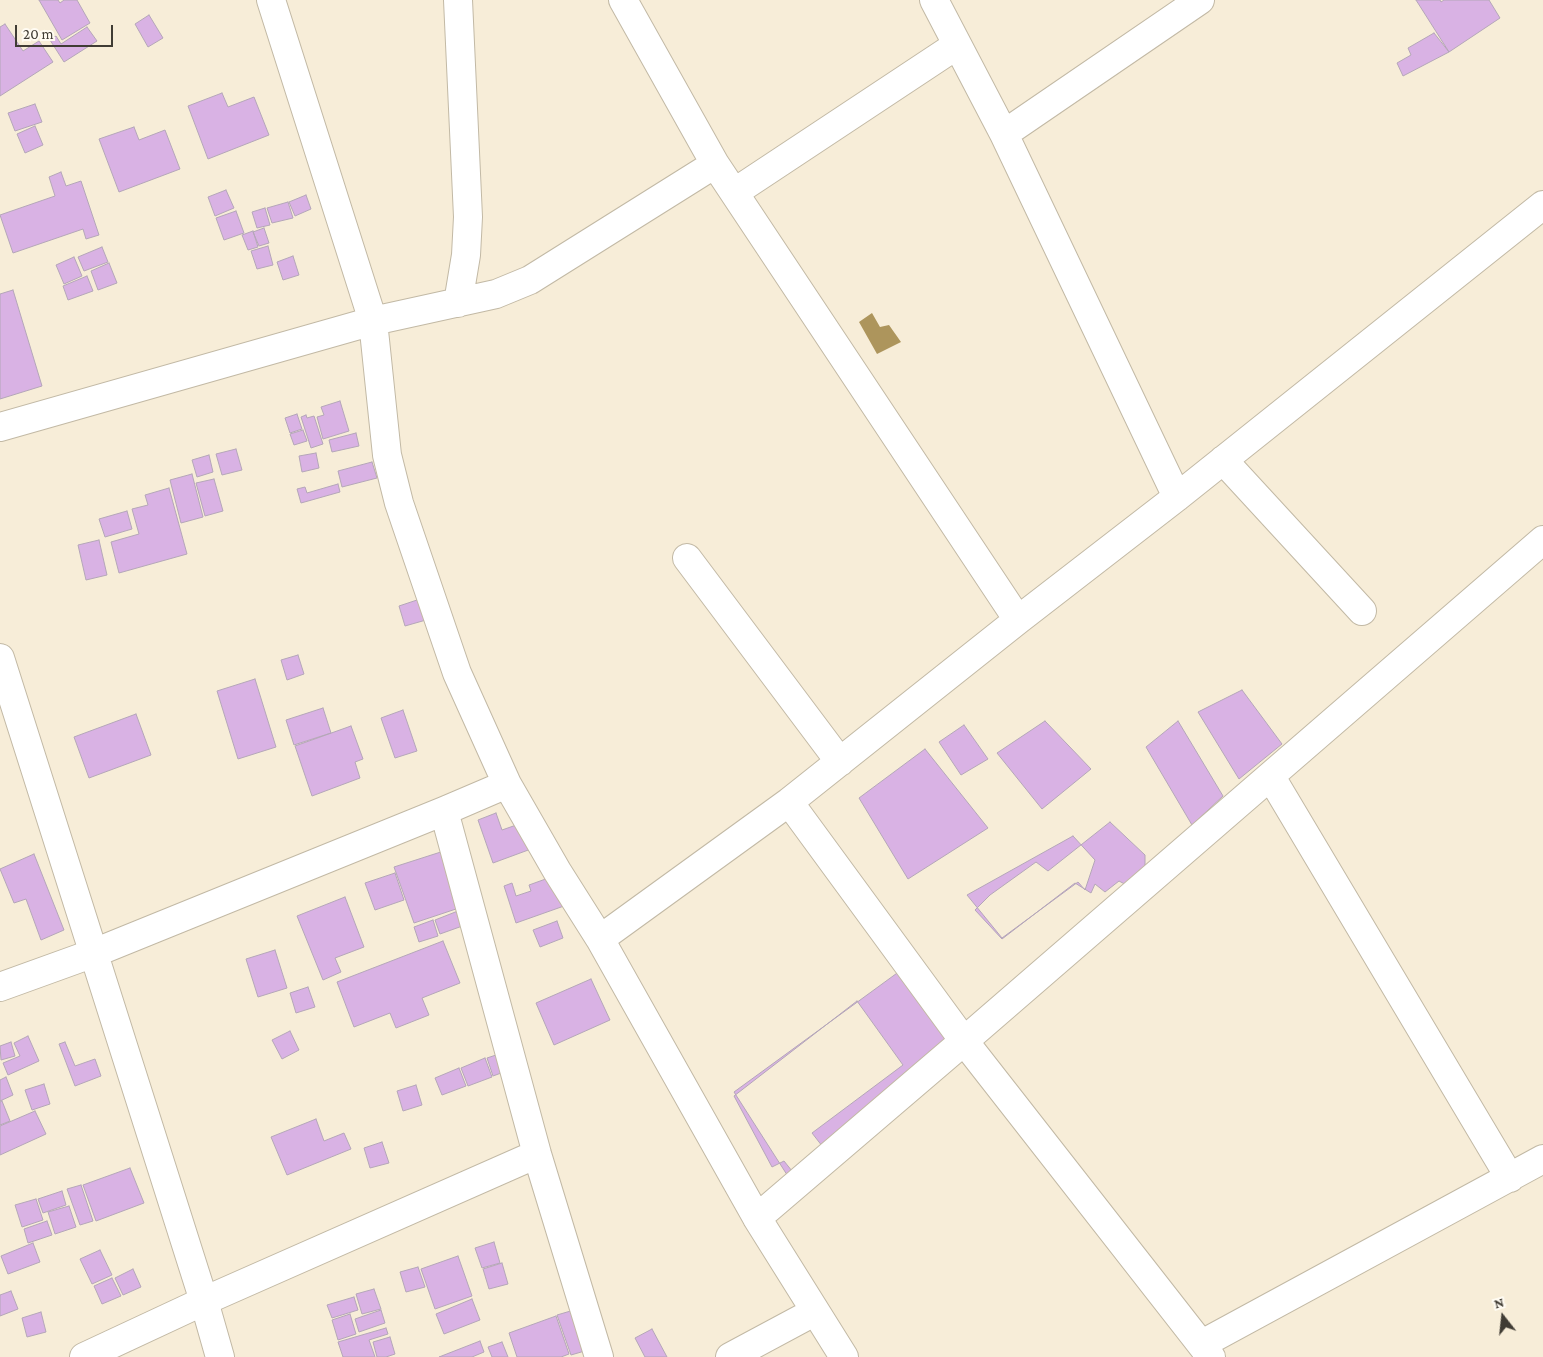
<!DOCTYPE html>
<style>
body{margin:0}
#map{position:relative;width:1543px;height:1357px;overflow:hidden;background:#f7edd8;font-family:"Crimson Pro",serif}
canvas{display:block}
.north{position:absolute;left:1478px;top:1292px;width:50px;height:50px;-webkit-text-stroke:4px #fffbf2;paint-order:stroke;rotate:344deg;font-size:14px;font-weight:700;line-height:20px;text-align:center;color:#403c34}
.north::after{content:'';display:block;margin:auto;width:18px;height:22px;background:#403c34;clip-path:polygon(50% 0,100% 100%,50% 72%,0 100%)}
.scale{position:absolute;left:15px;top:25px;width:98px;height:22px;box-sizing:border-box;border:2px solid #403c34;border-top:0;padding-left:6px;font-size:15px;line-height:18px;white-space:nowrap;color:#403c34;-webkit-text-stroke:4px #fffbf2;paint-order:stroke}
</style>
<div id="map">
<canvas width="1543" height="1357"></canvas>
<div class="north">N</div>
<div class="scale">20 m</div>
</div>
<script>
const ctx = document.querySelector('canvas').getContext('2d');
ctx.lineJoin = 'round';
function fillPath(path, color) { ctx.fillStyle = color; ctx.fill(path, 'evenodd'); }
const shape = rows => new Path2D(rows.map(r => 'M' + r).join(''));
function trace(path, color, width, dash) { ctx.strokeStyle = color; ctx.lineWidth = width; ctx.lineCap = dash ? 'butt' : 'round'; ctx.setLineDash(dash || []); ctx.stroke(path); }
fillPath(shape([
 [872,313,880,327,889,325,901,342,877,354,859,322]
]), '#ad955c');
const building = shape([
 [39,0,58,0,60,3,64,0,77,0,90,23,62,40,39,0],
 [1416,0,1440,0,1441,2,1444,0,1489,0,1500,18,1449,52,1416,0],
 [149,15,163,38,148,47,135,24,149,15],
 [5,24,23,51,39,41,53,62,0,96,0,27,5,24],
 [87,27,97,41,64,62,50,40,56,36,61,44,87,27],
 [1434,33,1449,52,1403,76,1397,63,1411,55,1408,48,1434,33],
 [222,93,228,107,254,97,269,135,208,159,188,106,222,93],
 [35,104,42,122,15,131,8,113,35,104],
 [35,126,43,145,25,153,17,134,35,126],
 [134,127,139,140,165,130,180,169,119,192,99,139,134,127],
 [61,172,66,186,81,181,99,235,86,239,83,229,13,253,0,215,55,196,49,177,61,172],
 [226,190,234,208,215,216,208,197,226,190],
 [306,195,311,209,295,216,289,202,306,195],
 [288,202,293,218,272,223,267,208,288,202],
 [265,208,270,225,257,228,252,212,265,208],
 [236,211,244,233,224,240,216,218,236,211],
 [264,228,269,243,259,246,253,232,264,228],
 [253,231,258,247,248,250,242,235,253,231],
 [268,246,273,265,257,269,251,251,268,246],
 [102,247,108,262,84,271,78,257,102,247],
 [293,256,299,275,283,280,277,262,293,256],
 [74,257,82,276,64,284,56,265,74,257],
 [109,263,117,283,98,290,91,271,109,263],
 [87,276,93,291,68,300,63,286,87,276],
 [13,290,42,386,0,399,0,294,13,290],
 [340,401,349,431,323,439,317,417,324,415,321,407,340,401],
 [297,414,302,429,290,433,285,418,297,414],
 [306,415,307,418,314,416,323,444,311,448,301,417,306,415],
 [303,430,307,441,294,445,290,434,303,430],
 [356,433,359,446,332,452,329,440,356,433],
 [236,449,242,470,222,475,216,454,236,449],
 [316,453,319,468,302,472,299,456,316,453],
 [209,455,213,472,197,477,192,460,209,455],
 [372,462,377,478,342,487,338,471,372,462],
 [192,474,203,517,181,523,170,480,192,474],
 [214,479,223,511,205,516,196,483,214,479],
 [338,484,340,492,301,503,297,489,305,487,307,493,338,484],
 [169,488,187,554,119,573,111,542,139,534,132,509,148,505,145,495,169,488],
 [127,511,132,529,105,537,99,519,127,511],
 [99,540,107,575,86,580,78,545,99,540],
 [420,599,426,620,405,626,399,606,420,599],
 [298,655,304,674,287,680,281,660,298,655],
 [255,679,276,747,238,759,217,691,255,679],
 [1242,690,1282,744,1239,779,1198,712,1242,690],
 [323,708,331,733,294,745,286,720,323,708],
 [403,710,417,751,395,758,381,718,403,710],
 [136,714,151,755,89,778,74,737,136,714],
 [1045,721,1091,769,1042,809,997,753,1045,721],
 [1178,721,1223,796,1192,825,1146,747,1178,721],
 [964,725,988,759,961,775,939,742,964,725],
 [351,726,363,759,355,762,360,778,312,796,295,746,351,726],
 [925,749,988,828,908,879,859,798,925,749],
 [496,813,502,830,522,823,531,849,493,863,478,820,496,813],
 [1110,822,1145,855,1145,865,1153,870,1132,888,1119,881,1105,892,1095,884,1091,893,1075,883,1002,939,975,910,990,895,1036,862,1048,871,1110,822],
 [1073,836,1095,860,1085,890,1078,882,1002,938,967,895,1073,836],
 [447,850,465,906,414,923,394,867,447,850],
 [34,854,64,930,41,940,26,899,14,903,0,869,34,854],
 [395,873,404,900,375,910,365,883,395,873],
 [554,876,564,906,516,923,504,886,512,883,516,896,531,891,529,885,554,876],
 [345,897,364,947,335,958,341,972,323,980,297,916,345,897],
 [463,909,468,924,440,934,435,920,463,909],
 [433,920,438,936,419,942,414,927,433,920],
 [557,921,563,938,540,947,533,930,557,921],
 [443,941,460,983,422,998,429,1015,396,1028,390,1013,354,1027,337,982,443,941],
 [275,950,287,988,258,997,246,959,275,950],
 [904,968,953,1035,791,1181,734,1092,904,968],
 [591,979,610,1020,554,1045,536,1003,591,979],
 [308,987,315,1007,296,1013,290,993,308,987],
 [857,1001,903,1065,812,1133,826,1151,796,1176,784,1161,772,1167,734,1096,857,1001],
 [290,1031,299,1050,282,1059,272,1040,290,1031],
 [28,1036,39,1061,8,1075,3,1063,20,1056,14,1043,28,1036],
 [11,1042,15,1056,1,1060,0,1046,11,1042],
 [65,1042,75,1066,95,1059,101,1076,75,1086,59,1044,65,1042],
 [505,1052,512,1069,493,1076,487,1058,505,1052],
 [485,1058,492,1077,468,1086,461,1068,485,1058],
 [459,1068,466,1086,442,1095,435,1078,459,1068],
 [6,1077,13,1095,0,1101,0,1080,6,1077],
 [44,1084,50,1104,32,1110,25,1090,44,1084],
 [416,1085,422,1105,403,1111,397,1091,416,1085],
 [2,1101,10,1121,0,1125,0,1102,2,1101],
 [35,1111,46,1134,0,1155,0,1126,35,1111],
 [316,1119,324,1141,344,1133,351,1149,287,1175,271,1137,316,1119],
 [382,1142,389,1163,370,1168,364,1148,382,1142],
 [130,1168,144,1203,96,1221,83,1185,130,1168],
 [81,1185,93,1221,80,1225,67,1189,81,1185],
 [62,1191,66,1205,43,1213,38,1199,62,1191],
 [36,1199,43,1220,22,1227,15,1205,36,1199],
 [69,1206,76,1227,55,1234,48,1212,69,1206],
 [47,1221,52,1235,28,1243,24,1229,47,1221],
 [494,1242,500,1263,482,1268,475,1248,494,1242],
 [33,1243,40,1262,8,1274,1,1256,33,1243],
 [100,1250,112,1275,92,1284,80,1259,100,1250],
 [458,1256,472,1296,435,1309,421,1269,458,1256],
 [502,1263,508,1284,489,1289,483,1269,502,1263],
 [418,1267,425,1287,406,1292,400,1272,418,1267],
 [133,1269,141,1287,123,1295,115,1278,133,1269],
 [112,1278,121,1296,102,1304,94,1286,112,1278],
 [374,1289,381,1309,362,1314,356,1294,374,1289],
 [11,1291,18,1309,0,1316,0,1295,11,1291],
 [354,1297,358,1310,332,1318,327,1305,354,1297],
 [472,1299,480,1320,444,1334,436,1314,472,1299],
 [381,1310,385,1323,359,1332,355,1319,381,1310],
 [574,1310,588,1350,571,1355,557,1315,574,1310],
 [41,1312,46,1332,27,1337,22,1318,41,1312],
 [350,1314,356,1334,338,1340,332,1320,350,1314],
 [556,1316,569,1354,561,1357,517,1357,509,1333,556,1316],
 [386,1328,388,1334,369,1340,375,1357,343,1357,338,1342,386,1328],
 [652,1329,667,1357,645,1357,635,1338,652,1329],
 [390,1337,395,1354,386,1357,377,1357,373,1342,390,1337],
 [480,1341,484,1352,472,1357,439,1357,480,1341],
 [502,1342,508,1357,492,1357,488,1347,502,1342]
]);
fillPath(building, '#d9b2e4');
trace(building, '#b4a6b8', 1);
const minor = shape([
 [271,0,373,321,387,455,399,503,457,673,507,784,557,871,600,939,757,1218,844,1357],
 [458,0,468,217,466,255,458,303],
 [623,0,715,164,1018,620],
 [934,0,1004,134,1177,497],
 [1004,134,1200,0],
 [735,192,957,45],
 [0,427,373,321,496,294,530,280,715,164],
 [1223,460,1362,611],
 [687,558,840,762],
 [0,658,204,1301,220,1357],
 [1271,777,1510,1178],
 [789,802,964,1041,1211,1357],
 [444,811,537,1154,599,1357],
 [600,939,789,802,1018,620,1177,497,1543,205],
 [0,987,94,953,444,811,507,784],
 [757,1218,964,1041,1543,540],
 [1202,1344,1543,1159],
 [84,1357,204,1301,537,1154],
 [730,1357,814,1312]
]);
trace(minor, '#c2b9a5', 30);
trace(minor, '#fff', 28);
</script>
